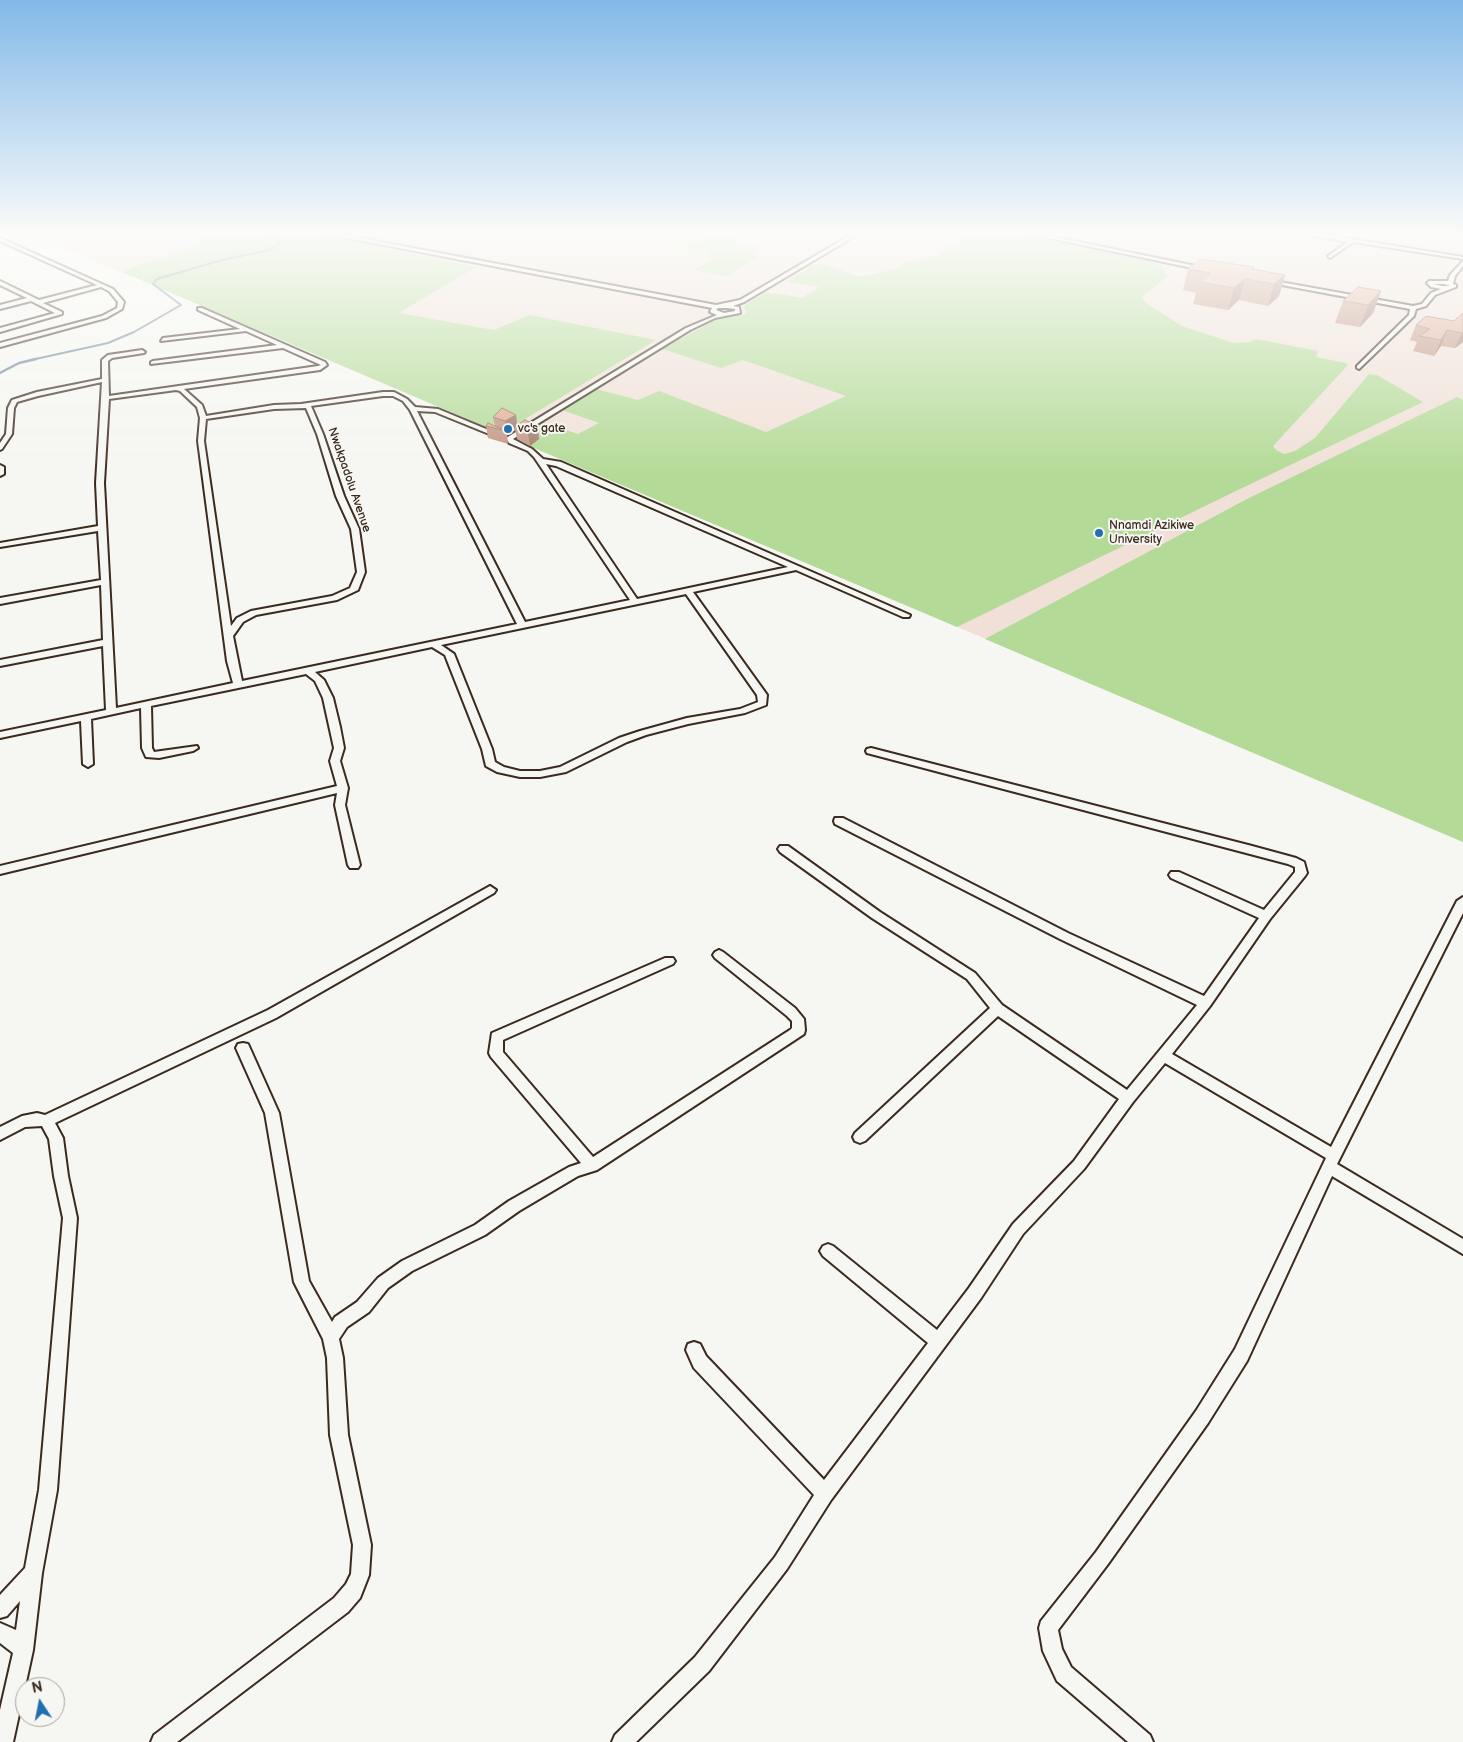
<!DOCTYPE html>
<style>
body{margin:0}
#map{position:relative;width:1463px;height:1742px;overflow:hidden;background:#f6f6f2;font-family:"Balsamiq Sans",sans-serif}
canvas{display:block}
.north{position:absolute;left:15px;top:1677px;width:50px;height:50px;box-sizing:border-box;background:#f6f6f2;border:1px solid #aba49d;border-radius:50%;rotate:349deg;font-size:14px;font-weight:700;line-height:20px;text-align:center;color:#3b2a1e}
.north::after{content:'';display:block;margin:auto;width:18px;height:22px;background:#1f6fb2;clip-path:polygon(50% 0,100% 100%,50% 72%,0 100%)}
</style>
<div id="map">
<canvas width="1463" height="1742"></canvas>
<div class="north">N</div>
</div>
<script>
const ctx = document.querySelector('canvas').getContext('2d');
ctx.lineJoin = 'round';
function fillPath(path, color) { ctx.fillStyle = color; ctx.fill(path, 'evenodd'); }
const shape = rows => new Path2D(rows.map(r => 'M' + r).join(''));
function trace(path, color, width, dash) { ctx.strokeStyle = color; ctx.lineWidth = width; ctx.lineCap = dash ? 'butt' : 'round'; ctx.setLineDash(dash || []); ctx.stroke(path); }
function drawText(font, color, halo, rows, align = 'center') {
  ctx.font = font + ' "Balsamiq Sans",sans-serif'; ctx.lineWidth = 4; ctx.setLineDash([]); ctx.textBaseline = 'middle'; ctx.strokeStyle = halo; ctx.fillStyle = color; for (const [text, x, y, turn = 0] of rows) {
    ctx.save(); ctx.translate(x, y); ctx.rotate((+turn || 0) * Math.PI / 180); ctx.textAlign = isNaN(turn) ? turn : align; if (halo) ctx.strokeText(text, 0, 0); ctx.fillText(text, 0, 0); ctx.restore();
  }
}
fillPath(shape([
 [1463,233,1463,842,151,284,28,234]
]), '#f0e0d7');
fillPath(shape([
 [214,233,311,233,476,267,399,313,494,330,530,315,656,340,510,428,498,423,488,428,122,272,139,265,180,254,191,248,197,242],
 [710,233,730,233,742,236,736,243,758,248,750,254,759,256,726,276,694,270,712,260,709,251,671,244,677,240,696,242],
 [970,233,1015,233,1145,260,1160,265,1168,276,1143,296,1142,298,1146,303,1182,326,1234,343,1250,342,1256,339,1318,351,1316,357,1346,363,1348,365,1273,446,1276,450,1284,454,1295,451,1315,438,1369,374,1377,375,1423,402,1242,488,957,627,515,440,543,422,578,434,599,423,562,410,596,389,638,400,659,391,766,432,846,396,743,360,721,368,662,349,715,320,743,315,747,312,744,307,746,304,767,292,802,298,819,287,787,282,815,264,822,264,860,277,896,269,905,263,937,256],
 [1457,397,1463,400,1463,842,985,639,1247,499]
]), '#b3da96');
trace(shape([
 [31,360,108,343,134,332,181,305,153,284,157,279,222,260,269,250,279,245,278,241,270,237,273,233]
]), '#6a8497', 2);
trace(shape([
 [0,373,19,363,36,359]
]), '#6a8497', 2.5);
const street = shape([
 [321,233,333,233,716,305,740,300,854,233,860,233,744,302,733,306,739,307,740,313,715,318,690,330,513,439,532,449,543,459,561,462,910,615,909,617,903,617,796,570,693,592,767,695,766,705,745,713,688,724,646,735,627,742,566,772,540,777,520,777,497,772,486,766,482,749,445,655,432,647,315,672,324,680,333,698,340,727,344,748,340,761,348,788,345,805,360,865,358,868,350,868,348,865,335,805,337,793,0,874,0,866,337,786,330,761,334,748,323,698,315,681,306,674,151,706,152,748,154,752,197,746,198,748,193,751,159,758,146,757,142,748,141,708,91,719,93,764,88,767,83,764,81,721,0,738,0,732,106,710,103,646,0,666,0,660,103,640,101,585,0,604,0,598,101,580,98,531,0,547,0,543,98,526,96,483,102,382,38,396,17,402,14,408,12,434,2,449,0,450,0,443,6,434,8,408,12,400,37,392,102,379,102,360,108,355,142,350,145,352,144,353,112,358,108,361,109,396,318,366,321,365,283,348,151,364,151,362,153,361,277,345,246,331,161,341,163,338,240,329,198,310,198,308,202,308,325,362,327,365,320,370,184,389,202,405,206,416,274,405,301,404,383,392,394,392,407,399,415,407,438,409,503,436,503,438,499,438,435,412,417,411,525,622,630,600,534,457,528,451,509,443,506,438,686,328,717,315,710,312,712,308,321,233],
 [718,308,727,308,735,309,735,311,724,313,716,310,718,308],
 [176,390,180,391,197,407,200,418,198,441,227,661,233,683,116,708,104,483,109,399,176,390],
 [383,396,393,396,403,401,410,410,517,624,242,681,233,636,243,622,256,615,337,600,358,590,365,572,359,529,344,496,323,434,311,406,383,396],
 [306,408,317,434,336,496,351,529,357,572,350,588,332,596,251,611,237,618,231,626,204,441,206,419,274,409,306,408],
 [546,464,556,466,788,567,637,599,546,464],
 [686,594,757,695,758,702,740,709,687,718,640,731,619,738,560,767,540,771,520,771,504,767,495,762,492,749,454,654,441,645,686,594],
 [1025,233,1036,233,1210,269,1207,271,1025,233],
 [1301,233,1315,233,1463,257,1463,259,1353,242,1330,258,1328,256,1348,242,1301,233],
 [0,238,113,289,124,302,122,309,106,318,0,347,0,343,102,316,117,308,118,302,109,291,101,287,43,303,62,312,62,314,0,332,0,328,55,313,31,301,0,309,0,305,27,298,0,285,0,281,39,300,97,285,0,241,0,238],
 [1463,261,1463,266,1455,276,1453,284,1456,285,1456,287,1435,295,1426,306,1416,309,1414,316,1359,369,1357,368,1357,366,1409,315,1410,309,1266,282,1269,280,1413,306,1422,304,1431,293,1441,289,1431,287,1427,283,1429,281,1448,281,1450,275,1463,261],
 [1434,284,1444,284,1450,286,1442,286,1434,284],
 [0,465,4,467,4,474,0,476,0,465],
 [871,748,1252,846,1296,858,1304,862,1307,873,1305,876,1270,919,1210,1006,1172,1054,1331,1147,1457,901,1463,897,1463,913,1337,1164,1463,1239,1463,1254,1332,1176,1247,1361,1208,1423,1108,1564,1058,1630,1062,1649,1071,1667,1150,1735,1153,1742,1128,1742,1057,1681,1043,1651,1039,1628,1041,1621,1096,1552,1196,1411,1235,1349,1326,1158,1165,1063,1133,1102,1084,1169,1023,1234,981,1298,831,1500,787,1569,709,1671,636,1742,612,1742,615,1735,695,1657,775,1557,814,1495,694,1368,686,1350,688,1344,694,1342,700,1344,706,1356,824,1480,928,1343,823,1256,820,1251,823,1246,828,1244,833,1246,937,1330,969,1288,1013,1224,1074,1161,1119,1099,998,1016,865,1141,860,1143,855,1141,853,1137,855,1133,990,1008,967,979,872,918,780,852,778,849,780,846,788,846,880,912,975,973,1002,1005,1127,1090,1197,1005,1060,939,835,824,834,821,835,818,843,818,1068,933,1204,996,1259,918,1171,878,1169,875,1171,872,1179,872,1264,910,1295,872,1295,867,1288,864,867,753,866,751,867,749,871,748],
 [490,886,496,890,494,893,276,1018,55,1123,63,1138,68,1176,77,1218,57,1490,42,1573,33,1650,13,1742,0,1742,0,1710,13,1653,0,1643,0,1623,16,1630,20,1601,7,1616,0,1618,0,1595,25,1568,39,1490,63,1218,54,1176,49,1139,42,1126,25,1127,0,1140,0,1127,22,1116,37,1113,45,1115,268,1010,490,886],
 [719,950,723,952,795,1008,804,1019,805,1030,804,1034,597,1170,578,1176,519,1211,485,1235,412,1271,388,1288,369,1312,347,1327,339,1339,343,1358,348,1435,371,1545,369,1575,360,1598,348,1612,177,1742,151,1742,154,1735,334,1598,346,1584,351,1574,353,1545,330,1435,327,1358,323,1339,294,1282,265,1113,236,1048,238,1044,243,1043,248,1044,279,1113,309,1281,332,1322,335,1317,357,1302,378,1278,402,1261,475,1225,509,1201,569,1167,581,1163,491,1057,489,1053,492,1033,665,958,673,958,675,961,673,964,503,1040,503,1052,593,1157,790,1030,792,1028,792,1021,787,1016,715,958,713,955,715,952,719,950]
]);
trace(street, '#3b2a1e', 4);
fillPath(street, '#f6f6f2');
fillPath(shape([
 [1254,267,1254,269,1285,275,1279,296,1268,306,1239,300,1228,310,1193,304,1196,293,1183,290,1188,269],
 [1381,291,1373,313,1360,327,1335,323,1343,301],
 [1463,313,1463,342,1455,348,1441,346,1434,356,1413,351,1417,342,1410,340,1416,325,1454,321],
 [516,415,517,425,539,439,530,446,517,439,515,429,507,434,508,444,488,438,486,426,495,426,493,417]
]), '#c39582');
fillPath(shape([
 [1285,275,1279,296,1268,306,1274,284],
 [1245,279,1239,300,1228,310,1234,288],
 [1381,291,1373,313,1360,327,1368,305],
 [1447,330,1441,346,1434,356,1441,340],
 [1463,332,1463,342,1455,348,1462,333],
 [516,415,517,427,515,426,515,429,507,434,505,421],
 [538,426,539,439,530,446,528,433]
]), '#9f796a');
const building = shape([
 [1200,259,1254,267,1252,269,1285,275,1274,284,1245,279,1234,288,1199,282,1211,273,1188,269,1200,259],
 [1358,287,1381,291,1368,305,1343,301,1358,287],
 [1463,313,1463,332,1462,333,1447,330,1441,340,1419,336,1430,329,1416,325,1426,316,1454,321,1463,313],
 [502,408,516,415,505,421,493,417,502,408],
 [525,420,538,426,528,433,515,426,525,420],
 [488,423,506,431,486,426,488,423]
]);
fillPath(building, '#e3ad97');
trace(building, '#9f796a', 1);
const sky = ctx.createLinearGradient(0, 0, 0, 477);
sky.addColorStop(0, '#82b9e8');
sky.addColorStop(0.49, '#fbfbf9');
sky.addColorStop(1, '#fbfbf900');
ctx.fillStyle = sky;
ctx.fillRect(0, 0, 1463, 477);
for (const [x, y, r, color] of [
 [508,429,5,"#1f6fb2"],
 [1099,533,5,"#1f6fb2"]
]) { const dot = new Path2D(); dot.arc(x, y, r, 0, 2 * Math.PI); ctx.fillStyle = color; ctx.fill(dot); trace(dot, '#f6f6f2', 2); }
drawText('12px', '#3b2a1e', '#f6f6f2', [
 ["vc's gate",518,429],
 ["Nnamdi Azikiwe",1109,526],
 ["University",1109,540]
], 'left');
drawText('12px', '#3b2a1e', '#f6f6f2', [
 ["Nwakpadolu Avenue",349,480,71]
]);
</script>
